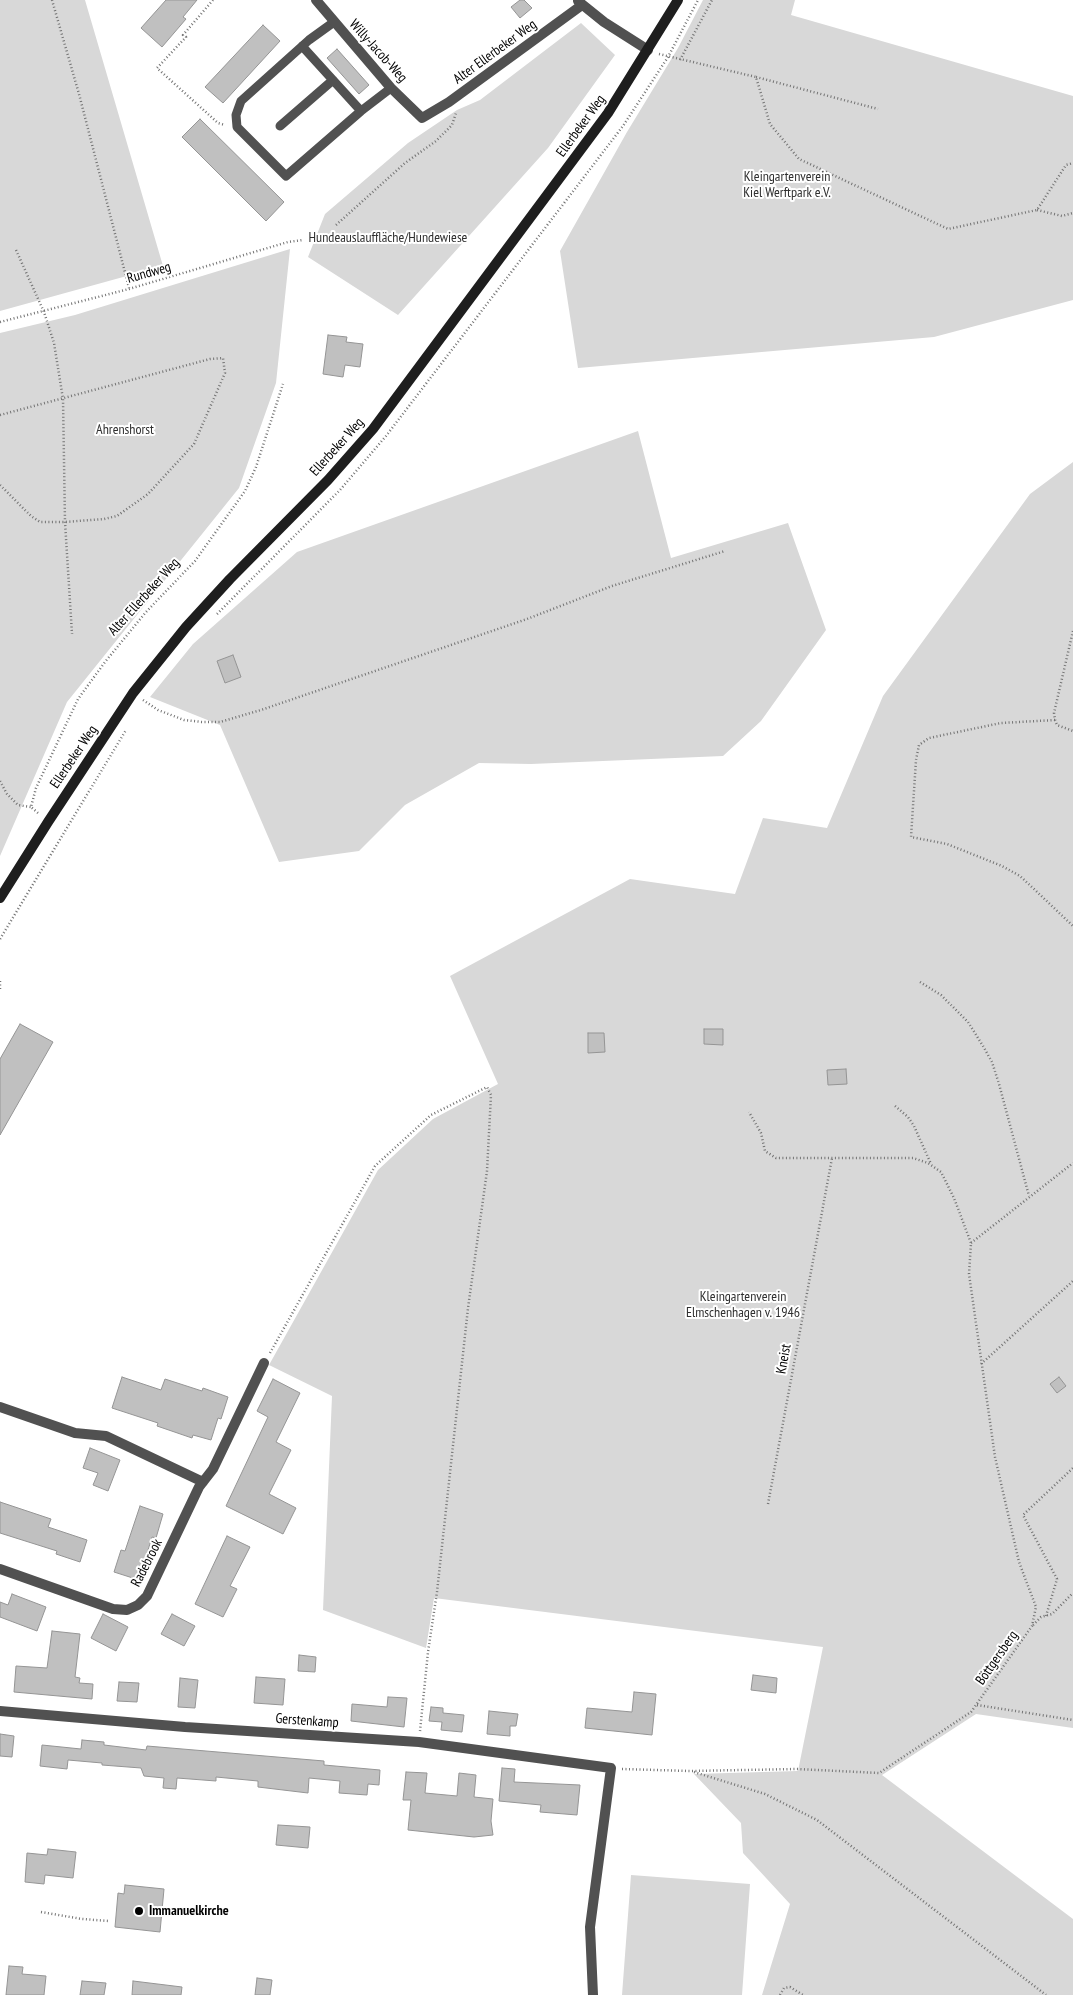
<!DOCTYPE html>
<meta charset="utf-8">
<style>
body{margin:0}
canvas{display:block;background:#fff}
</style>
<canvas width="1073" height="1995"></canvas>
<script>
const ctx = document.querySelector('canvas').getContext('2d');
ctx.lineJoin = 'round';
function fillPath(path, color) { ctx.fillStyle = color; ctx.fill(path, 'evenodd'); }
const shape = rows => new Path2D(rows.map(r => 'M' + r).join(''));
function trace(path, color, width, dash) { ctx.strokeStyle = color; ctx.lineWidth = width; ctx.lineCap = dash ? 'butt' : 'round'; ctx.setLineDash(dash || []); ctx.stroke(path); }
function drawText(font, color, halo, rows, align = 'center') {
  ctx.font = font + ' "PT Sans Narrow",sans-serif'; ctx.lineWidth = 4; ctx.setLineDash([]); ctx.textBaseline = 'middle'; ctx.strokeStyle = halo; ctx.fillStyle = color; for (const [text, x, y, turn = 0] of rows) {
    ctx.save(); ctx.translate(x, y); ctx.rotate((+turn || 0) * Math.PI / 180); ctx.textAlign = isNaN(turn) ? turn : align; if (halo) ctx.strokeText(text, 0, 0); ctx.fillText(text, 0, 0); ctx.restore();
  }
}
fillPath(shape([
 [0,0,85,0,163,266,0,311],
 [703,0,795,0,791,15,1073,96,1073,300,934,337,578,368,560,251,627,132,678,48],
 [581,23,615,55,548,148,398,315,308,257,325,214,408,143,457,110,480,100],
 [290,249,276,383,239,488,67,702,0,856,0,333,75,315],
 [638,431,671,558,788,523,826,630,761,721,723,756,531,764,479,763,405,805,359,851,279,862,220,725,150,697,193,644,297,552],
 [1073,462,1073,1728,976,1714,882,1775,1073,1919,1073,1995,762,1995,790,1904,743,1853,741,1823,694,1774,798,1771,823,1647,434,1598,426,1648,323,1610,332,1396,269,1365,378,1170,433,1119,498,1084,450,976,630,879,735,894,763,818,827,828,883,696,1030,494],
 [631,1875,750,1884,742,1995,622,1995]
]), '#d8d8d8');
const building = shape([
 [166,0,197,0,183,17,186,19,162,47,141,28,166,0],
 [520,0,524,0,532,8,520,18,511,7,520,0],
 [263,25,280,41,223,103,205,87,263,25],
 [337,49,369,85,359,94,327,58,337,49],
 [200,119,284,202,266,221,182,137,200,119],
 [328,335,347,337,346,342,363,344,360,367,345,365,343,377,323,374,328,335],
 [233,655,241,677,225,683,217,661,233,655],
 [20,1024,53,1042,0,1135,0,1059,20,1024],
 [704,1029,723,1029,723,1045,704,1044,704,1029],
 [588,1033,604,1033,605,1052,588,1053,588,1033],
 [846,1069,847,1084,828,1085,827,1070,846,1069],
 [122,1377,161,1390,165,1379,202,1391,203,1388,228,1397,221,1419,218,1418,211,1440,193,1435,192,1438,157,1426,158,1423,112,1408,122,1377],
 [1059,1377,1066,1386,1057,1393,1050,1384,1059,1377],
 [273,1379,300,1393,276,1442,291,1450,269,1494,296,1508,283,1534,226,1506,268,1417,257,1411,273,1379],
 [90,1448,120,1460,108,1491,93,1485,98,1473,83,1468,90,1448],
 [0,1502,51,1519,48,1527,87,1540,80,1562,56,1554,57,1551,0,1533,0,1502],
 [140,1506,163,1514,156,1538,152,1537,139,1580,114,1572,121,1550,125,1551,140,1506],
 [227,1536,250,1547,230,1586,237,1589,223,1617,195,1604,227,1536],
 [12,1594,46,1607,37,1631,0,1617,0,1602,8,1605,12,1594],
 [103,1614,128,1627,116,1651,91,1638,103,1614],
 [172,1614,195,1626,184,1646,161,1634,172,1614],
 [52,1631,80,1634,75,1677,80,1678,79,1683,93,1684,92,1699,14,1692,16,1666,47,1668,52,1631],
 [299,1655,316,1657,315,1672,298,1671,299,1655],
 [753,1675,777,1678,776,1693,751,1690,753,1675],
 [256,1677,285,1679,283,1705,254,1703,256,1677],
 [180,1678,198,1680,195,1708,178,1707,180,1678],
 [119,1682,139,1683,137,1702,117,1701,119,1682],
 [634,1692,656,1694,652,1735,585,1728,587,1708,632,1712,634,1692],
 [388,1697,407,1698,404,1727,351,1721,352,1704,387,1707,388,1697],
 [431,1707,443,1708,443,1713,464,1715,462,1732,441,1730,442,1722,429,1721,431,1707],
 [489,1711,518,1714,516,1726,510,1726,510,1736,487,1734,489,1711],
 [0,1734,14,1736,12,1757,0,1756,0,1734],
 [82,1740,104,1742,104,1745,146,1750,147,1746,324,1761,324,1765,380,1770,379,1785,368,1784,367,1795,339,1793,340,1781,309,1778,308,1793,258,1787,258,1781,216,1777,216,1781,177,1778,176,1789,163,1788,164,1778,144,1776,141,1768,102,1765,102,1763,68,1760,67,1769,40,1766,42,1745,81,1749,82,1740],
 [502,1768,515,1769,514,1782,580,1785,577,1815,540,1812,541,1805,499,1801,502,1768],
 [406,1772,427,1773,425,1793,457,1796,459,1773,476,1775,474,1797,493,1799,491,1821,493,1835,474,1837,408,1830,411,1800,403,1800,406,1772],
 [278,1825,310,1827,308,1848,276,1845,278,1825],
 [48,1849,76,1852,73,1878,45,1875,44,1884,25,1882,27,1853,47,1855,48,1849],
 [125,1885,164,1889,160,1932,115,1927,118,1893,124,1894,125,1885],
 [9,1966,23,1967,22,1974,46,1976,44,1995,6,1995,9,1966],
 [257,1978,272,1980,270,1995,255,1995,257,1978],
 [82,1981,106,1983,104,1995,80,1995,82,1981],
 [133,1981,182,1987,181,1995,132,1995,133,1981]
]);
fillPath(building, '#c0c0c0');
trace(building, '#959595', 1);
trace(shape([
 [52,0,79,94,129,288],
 [213,0,183,35,186,37,157,68,218,123,225,125],
 [659,54,756,77,770,124,799,159,948,229,1037,210,1066,165,1073,163],
 [680,60,712,0],
 [756,77,878,109],
 [1037,210,1062,216,1073,213],
 [336,225,405,163,436,141,452,125,456,113],
 [16,250,44,312,54,343,63,399,65,522,72,634],
 [0,322,129,289,288,242,303,240],
 [0,415,210,359,223,358,225,373,194,444,148,494,117,516,104,519,65,522,40,522,31,516,0,485],
 [217,614,340,490,386,436,623,126,668,57,698,0],
 [1073,631,1054,713,1055,720,1057,725,1073,731],
 [143,700,158,710,184,720,202,722,220,722,261,710,527,619,612,586,725,551],
 [1055,720,1001,723,929,738,919,745,916,760,911,837,947,844,1002,866,1020,876,1034,889,1073,926],
 [0,781,7,794,18,805,31,807],
 [38,813,31,807,36,788,78,699,105,662,146,612,195,561,245,491,256,467,283,384],
 [0,939,126,730],
 [0,981,0,991],
 [920,982,941,995,968,1022,983,1046,992,1062,999,1084,1029,1196],
 [895,1106,908,1117,914,1126,931,1164],
 [971,1243,1073,1163],
 [270,1353,375,1166,431,1115,487,1087,491,1095,487,1171,468,1308,437,1592,428,1652,420,1731],
 [981,1364,1073,1281],
 [768,1504,832,1158],
 [1046,1616,1057,1579,1023,1515,1073,1468],
 [1033,1625,1041,1617,1052,1614,1073,1593],
 [977,1705,1073,1720],
 [622,1769,690,1771,797,1769,879,1773,971,1712,1032,1626,1036,1607,1019,1562,995,1457,969,1274,971,1243,954,1198,941,1172,928,1163,913,1158,776,1158,765,1151,761,1133,749,1112],
 [694,1772,765,1794,817,1820,1046,1995],
 [41,1912,82,1919,109,1921],
 [780,1995,784,1988,790,1987,803,1995]
]), '#737373', 2.5, [1, 2.5]);
trace(shape([
 [334,22,309,40,241,101,236,115,237,127,286,176,361,111,391,88],
 [302,46,361,111],
 [280,126,333,80]
]), '#515151', 9);
trace(shape([
 [316,0,391,88,422,118,449,102,582,5],
 [578,1,604,22,648,50],
 [0,1407,75,1433,106,1436,203,1482],
 [0,1569,113,1609,127,1610,138,1605,147,1596,199,1487,213,1469,264,1363],
 [0,1711,185,1727,419,1742,611,1768,590,1927,593,1995]
]), '#515151', 10);
trace(shape([
 [0,898,48,822,133,693,186,627,230,579,328,480,373,429,608,113,678,0]
]), '#1e1e1e', 10);
for (const [x, y, r, color] of [
 [139,1911,5,"#000"]
]) { const dot = new Path2D(); dot.arc(x, y, r, 0, 2 * Math.PI); ctx.fillStyle = color; ctx.fill(dot); trace(dot, '#fff', 2); }
drawText('14px', '#000', '#fff', [
 ["Willy-Jacob-Weg",378,51,48],
 ["Alter Ellerbeker Weg",495,52,-36],
 ["Ellerbeker Weg",581,126,-54],
 ["Rundweg",149,273,-16],
 ["Ellerbeker Weg",337,447,-48],
 ["Alter Ellerbeker Weg",144,597,-48],
 ["Ellerbeker Weg",74,757,-56],
 ["Kneist",784,1359,-80],
 ["Radebrook",147,1563,-63],
 ["Böttgersberg",997,1658,-55],
 ["Gerstenkamp",307,1721,4]
]);
drawText('14px', '#2f2f2f', '#fff', [
 ["Kleingartenverein",787,177],
 ["Kiel Werftpark e.V.",787,193],
 ["Hundeauslauffläche/Hundewiese",388,238],
 ["Ahrenshorst",125,430],
 ["Kleingartenverein",743,1297],
 ["Elmschenhagen v. 1946",743,1313]
]);
drawText('bold 14px', '#000', '#fff', [
 ["Immanuelkirche",149,1911]
], 'left');
</script>
